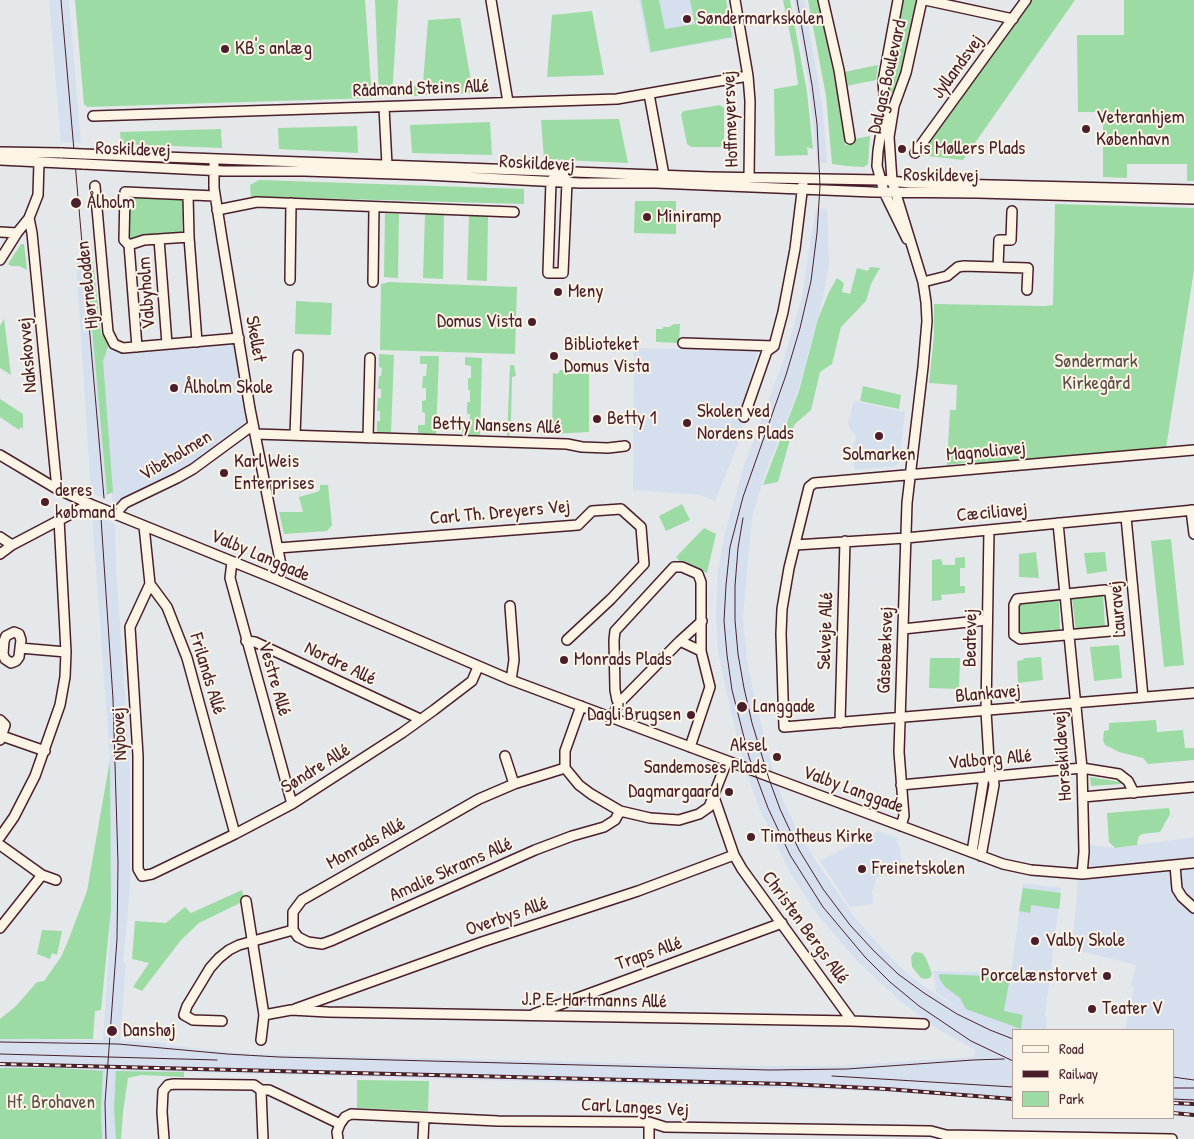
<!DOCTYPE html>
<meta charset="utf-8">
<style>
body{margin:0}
#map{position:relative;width:1194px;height:1139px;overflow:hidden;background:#e5e8ea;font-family:"Patrick Hand",sans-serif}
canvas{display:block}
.legend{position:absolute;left:1012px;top:1029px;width:162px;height:90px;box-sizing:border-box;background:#fcf5e5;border:1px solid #b59f9b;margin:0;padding:6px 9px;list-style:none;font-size:15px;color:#4a1f2b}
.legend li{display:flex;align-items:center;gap:10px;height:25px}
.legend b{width:25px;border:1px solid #b59f9b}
</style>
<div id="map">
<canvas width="1194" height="1139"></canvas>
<ul class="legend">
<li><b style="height:6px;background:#fcf5e5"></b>Road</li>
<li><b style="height:6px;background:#4a1f2b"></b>Railway</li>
<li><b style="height:14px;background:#9cdba3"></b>Park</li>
</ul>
</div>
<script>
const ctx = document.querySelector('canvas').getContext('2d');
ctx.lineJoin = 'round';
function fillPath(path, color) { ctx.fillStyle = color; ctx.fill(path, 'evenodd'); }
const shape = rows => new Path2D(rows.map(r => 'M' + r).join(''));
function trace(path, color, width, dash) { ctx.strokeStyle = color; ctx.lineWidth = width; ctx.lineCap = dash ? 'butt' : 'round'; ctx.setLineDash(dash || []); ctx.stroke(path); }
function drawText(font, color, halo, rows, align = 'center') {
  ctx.font = font + ' "Patrick Hand",sans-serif'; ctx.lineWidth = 4; ctx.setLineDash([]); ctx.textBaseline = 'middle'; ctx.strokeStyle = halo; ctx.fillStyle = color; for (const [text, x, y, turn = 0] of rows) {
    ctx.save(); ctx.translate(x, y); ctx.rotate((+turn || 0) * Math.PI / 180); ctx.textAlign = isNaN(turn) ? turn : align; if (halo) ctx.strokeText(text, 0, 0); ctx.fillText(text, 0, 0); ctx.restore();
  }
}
fillPath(shape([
 [49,0,69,0,81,143,61,142],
 [639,0,727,0,734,38,649,53],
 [794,0,804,0,822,104,827,163,817,163,809,85],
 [816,208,827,209,829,263,822,303,798,391,765,474,752,517,743,617,747,662,755,700,775,779,784,803,798,832,816,861,855,918,877,943,898,965,915,980,950,1004,955,1006,936,992,933,971,1011,973,1023,883,1061,888,1045,1016,1047,1017,1046,1030,1013,1030,1013,1101,964,1096,845,1090,184,1072,116,1071,116,1139,102,1139,101,1109,58,1068,0,1068,0,1039,103,1040,110,934,110,760,92,514,115,524,116,569,127,723,130,780,130,887,123,963,126,963,120,1041,166,1043,166,1045,250,1054,745,1066,837,1066,973,1057,976,1050,939,1030,899,1000,856,960,815,911,791,874,759,808,743,762,724,681,718,651,716,614,718,571,724,537,744,466,783,362,802,297],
 [86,262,107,499,91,493,76,263],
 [237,340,251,425,177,477,113,508,100,351],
 [634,348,758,351,739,415,743,431,715,501,700,495,633,490],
 [854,401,905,412,899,463,896,466,855,470,851,448,857,437,849,428,848,423],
 [878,831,897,838,898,846,900,847,902,868,896,869,896,874,876,877,874,889,872,889,873,904,850,907,820,861],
 [1194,837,1194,1117,1173,1115,1173,1030,1125,1030,1134,987,1131,986,1136,965,1072,949,1081,844,1115,848]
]), '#d5dfee');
fillPath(shape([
 [75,0,365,0,372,98,87,107,86,105,84,105],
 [375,0,398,0,392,96,379,97],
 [641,0,659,0,665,29,695,24,690,0,726,0,732,37,651,52],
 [783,0,790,0,807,92,813,149,807,147,808,155,775,156,774,89,798,85,794,54],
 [808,0,819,0,846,137,845,145,854,144,854,139,870,136,868,164,864,167,848,166,832,164,826,96],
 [902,0,917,0,901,78,895,91,891,93,888,91,887,76],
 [1031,0,1075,0,963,160,919,155],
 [1124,0,1194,0,1194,181,1187,181,1187,164,1127,164,1127,178,1103,177,1103,123,1100,123,1100,112,1078,112,1077,35,1124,35],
 [592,11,604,75,547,77,552,15],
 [460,18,473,93,422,95,428,20],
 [878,65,876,80,846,86,844,72],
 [418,86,418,96,396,96,396,87],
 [720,105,724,108,724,144,720,147,691,147,687,144,681,114,684,111],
 [619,119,628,163,544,159,541,120],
 [490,122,492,155,412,153,410,125],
 [357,126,358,153,279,149,278,128],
 [221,129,222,148,121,144,120,132],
 [259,180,524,189,524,204,380,200,264,197,251,198,250,185],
 [133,196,180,198,183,200,182,233,129,240,130,199],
 [635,201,676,201,676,234,634,233],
 [1055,204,1194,208,1194,270,1166,448,975,464,972,462,947,465,950,410,956,410,957,385,929,383,934,336,934,304,1045,306,1053,305],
 [385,213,399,214,398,278,384,277],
 [425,214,444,215,443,279,423,278],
 [469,216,488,216,487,281,467,280],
 [21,244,24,244,27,270,19,266,11,266,8,264],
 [93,261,101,334,107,338,108,347,103,361,113,492,107,495,86,262],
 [870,267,880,268,871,284,866,301,841,327,832,364,820,372,811,410,794,425,778,482,763,485,799,391,818,319,829,292,837,278,844,283,842,292,850,294,857,268,868,271],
 [389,282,517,287,515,354,380,350,381,284],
 [296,301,332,303,331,335,295,334],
 [4,319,11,375,0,368,0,326],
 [674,324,680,324,679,343,656,342,656,329,663,329,663,327,669,327],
 [379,354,394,355,391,433,377,432,377,421,380,421,380,411,377,411,378,398,381,398,381,389,378,389,379,376,381,376,382,368,379,367],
 [420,356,439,356,436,434,418,434,418,425,425,425,425,413,422,412,422,401,426,400,426,388,422,388,423,376,426,376,427,364,420,364],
 [465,357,482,358,480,436,462,435,462,427,469,427,470,414,467,414,467,402,470,402,470,390,468,390,468,378,471,378,471,366,465,365],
 [510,365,514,365,516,376,512,377,511,422,509,437,507,437],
 [560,370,565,370,570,374,589,374,589,432,552,434,553,373,558,374],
 [863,386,901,395,899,409,860,401],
 [0,399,23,414,23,429,20,427,19,430,0,417],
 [320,485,328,485,332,525,327,531,284,534,279,512,303,512,299,497,317,492,320,490],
 [682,504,690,520,666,531,659,516],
 [704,528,716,534,707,573,680,562,676,557],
 [1171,539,1184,665,1164,667,1151,541],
 [1036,552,1039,578,1019,577,1019,554],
 [1105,552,1107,571,1087,574,1084,553],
 [965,557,965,568,960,568,960,586,965,586,965,593,941,595,942,600,932,601,932,560,941,559,943,565,955,565,955,558],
 [1103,594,1105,627,1076,630,1072,598],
 [1057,599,1059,603,1060,631,1057,632,1017,635,1018,604,1021,602],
 [1119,645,1122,678,1094,681,1090,647],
 [1041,657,1043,680,1018,683,1017,661,1023,660,1024,658],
 [930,658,960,658,959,689,929,688],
 [1156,720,1157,732,1183,730,1185,748,1194,748,1194,760,1148,764,1143,758,1119,752,1105,745,1103,740,1104,731,1109,730,1109,723],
 [110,760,111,909,101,1010,95,1011,93,1039,0,1039,0,1019,16,1006,37,982,44,981,61,957,68,941,87,891],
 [1090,777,1121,782,1122,784,1091,786],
 [1169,808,1170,814,1160,832,1142,834,1139,836,1137,845,1115,848,1109,842,1107,813],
 [1023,888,1061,893,1059,909,1031,905,1030,913,1019,911],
 [242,890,244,901,199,923,181,940,142,991,133,987,149,963,132,959,135,921,166,923,185,907,191,913],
 [42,930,62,931,57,955,52,953,50,959,37,954],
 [915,952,922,953,926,958,932,974,930,978,926,979,921,978,912,967,911,957],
 [939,974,1010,977,1004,1011,1023,1015,1021,1029,966,1009,960,998,945,987,939,978],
 [0,1068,58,1068,103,1071,101,1109,102,1139,0,1139],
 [116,1071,184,1072,184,1077,141,1075,128,1078,123,1112,121,1139,116,1139,114,1108],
 [357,1080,429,1081,428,1111,357,1108]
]), '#9cdba3');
const minor = shape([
 [491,0,508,102],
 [735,0,748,76,750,101,749,178],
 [823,0,839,70,850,139],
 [898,0,883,81,885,107,878,151,877,166,884,192,907,239],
 [925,0,1013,19],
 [649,94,664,175],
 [384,107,387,165],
 [93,116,617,99,748,76],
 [0,152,62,153],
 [915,153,1026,0],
 [82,154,710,177,880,180,910,183,1194,190],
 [0,160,62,163],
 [83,164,224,171,304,171,426,175,580,183,656,183,873,192,978,193,1194,199],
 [214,165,214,188,222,239,250,409,282,570,278,580],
 [560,172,567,182,563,273,548,273,551,181,560,172],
 [95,186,108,332,114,344,123,348,239,338],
 [188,195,189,237,197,342],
 [217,210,257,202,514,212],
 [29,218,32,233,57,489],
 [0,232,17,233],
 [159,239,167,344],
 [129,245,144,240,189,237],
 [0,260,17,233,29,218,38,195,39,162],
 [998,267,999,240,1011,240,1012,211],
 [290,280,291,203],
 [373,282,374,207],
 [923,282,947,276,958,267,964,266,1028,268,1027,290],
 [683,343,774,346],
 [137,347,129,245,124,240,125,192,215,196],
 [744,417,767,351,774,346,783,312,795,249,803,184],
 [253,425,193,469,177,478,125,503,115,514,278,580,511,680,1003,864,1031,870,1082,874,1194,863],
 [255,434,567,444,582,447,608,448,625,446],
 [295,435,298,355],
 [368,438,370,358],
 [1194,450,814,483,809,487,789,568,782,609,781,634,784,727,1194,693],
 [0,455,57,489,90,504],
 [1191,510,1194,534],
 [1126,517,1143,697],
 [1058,523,1082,768,1084,852,1082,874],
 [144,526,150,584,167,607,187,658,235,834],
 [989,530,986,711,990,777],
 [0,537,12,545],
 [795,545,906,538,1194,510],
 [278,548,578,525,592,511,621,509,641,527,644,564,611,599,567,640],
 [0,554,12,545,90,504],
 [232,562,230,578,292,804],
 [150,584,130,627,138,756,138,869,142,876,152,874,235,834,292,804,402,733,434,710,472,681,478,667],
 [1105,590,1109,591,1110,593,1114,627,1111,631,1020,639,1014,635,1014,605,1017,599,1105,590],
 [510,606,514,660,511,680],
 [903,629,987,620],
 [246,641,255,642,420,719],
 [680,641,701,651],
 [20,648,21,640,19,634,14,632,6,636,4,641,3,654,5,659,11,663,16,661,19,657,20,648,66,652],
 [619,703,617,700,615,690,614,640,615,631,674,567,682,567,698,574,701,582,701,651,710,687,690,747],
 [612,717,619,703,680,641,702,621],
 [0,720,5,725,0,740],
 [840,723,845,541],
 [2,736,45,751],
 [505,756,514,784],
 [565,768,579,785,591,794,620,811,650,818,679,820,699,814,709,807,727,761],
 [901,785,1082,768,1119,774,1128,781,1134,793],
 [714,797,734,855,742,869,852,1021],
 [1083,797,1194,787],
 [901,826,904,816,899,752,907,503,923,367,927,321,926,302,923,282,892,181,889,137,894,106,906,73,922,0],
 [0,837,14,817,35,776,60,705,65,677,66,652,59,519],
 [0,845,42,875,56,880],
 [972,852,984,777],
 [981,856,994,785,993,776],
 [1175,865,1177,889,1182,897,1194,908],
 [246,901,264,1015,261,1040],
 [0,928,42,875],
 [293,930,298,937,308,942,322,944,333,940,535,850,572,836,604,827,615,820,620,811],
 [295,1009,482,942,638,891,734,855],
 [534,1014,782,923],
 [264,1015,291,1010,328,1012,852,1021,924,1024],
 [222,1021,193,1020,184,1015,187,1006,210,968,219,958,229,950,239,945,293,930,293,912,302,900,479,799,514,784,565,768,565,751,581,706],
 [261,1090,263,1139],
 [164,1139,162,1112,163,1091,168,1085,174,1084,254,1085,261,1090,269,1090,284,1097,340,1124],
 [338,1139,337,1132,340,1124,345,1117,351,1114,498,1121,649,1122,665,1127,931,1131,946,1135,1172,1139],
 [423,1139,424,1118],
 [649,1139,649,1122]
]);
trace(minor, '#4a1f2b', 12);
trace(minor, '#fcf5e5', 9);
trace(shape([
 [61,0,104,498],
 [797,0,812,85,817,124,820,186,817,233,811,281,800,328,786,375,743,497,730,547,726,585,724,621,727,655,732,690,749,757,768,808,790,855,823,907,865,957,890,982,919,1006,971,1041,1013,1061],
 [101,518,113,699,118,863,117,939,105,1103,106,1139],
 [743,518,738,548,735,586,735,620,738,654,744,688,752,723,769,779,780,809,799,850,823,889,850,925,873,950,898,974,924,993,957,1014,990,1030,1013,1039],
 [0,1042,118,1044,227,1054,279,1057,770,1070,847,1069,973,1060,1004,1059],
 [0,1054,217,1060],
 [832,1076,1013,1087],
 [1173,1077,1194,1080],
 [1173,1088,1194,1088],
 [1173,1099,1194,1100]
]), '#4a1f2b', 1);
const rail = shape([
 [0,1064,787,1084,887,1089,1013,1099],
 [1173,1103,1194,1104],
 [1173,1113,1194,1115]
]);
trace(rail, '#4a1f2b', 4);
trace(rail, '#fcf5e5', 2, [5.5]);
const minorBridge = shape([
 [62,153,82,154],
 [62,163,83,164],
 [90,504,115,514]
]);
trace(minorBridge, '#4a1f2b', 12, []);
trace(minorBridge, '#fcf5e5', 9);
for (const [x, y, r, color] of [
 [687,19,5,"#4a1f2b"],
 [225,49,5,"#4a1f2b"],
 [1086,129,5,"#4a1f2b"],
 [902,149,5,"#4a1f2b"],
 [76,203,6,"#4a1f2b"],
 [647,217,5,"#4a1f2b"],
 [558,292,5,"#4a1f2b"],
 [532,322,5,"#4a1f2b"],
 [554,356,5,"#4a1f2b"],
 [174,388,5,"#4a1f2b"],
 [597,419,5,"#4a1f2b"],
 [687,423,5,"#4a1f2b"],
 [879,436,5,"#4a1f2b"],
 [224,473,5,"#4a1f2b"],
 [45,502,5,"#4a1f2b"],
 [564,660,5,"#4a1f2b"],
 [742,707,6,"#4a1f2b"],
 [691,715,5,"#4a1f2b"],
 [777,757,5,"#4a1f2b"],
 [729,792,5,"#4a1f2b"],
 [751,837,5,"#4a1f2b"],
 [862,869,5,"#4a1f2b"],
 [1035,941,5,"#4a1f2b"],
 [1107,976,5,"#4a1f2b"],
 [1092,1009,5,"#4a1f2b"],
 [112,1031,6,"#4a1f2b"]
]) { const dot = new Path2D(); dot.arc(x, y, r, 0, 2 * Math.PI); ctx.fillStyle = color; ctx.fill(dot); trace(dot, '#fcf5e5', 2); }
drawText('19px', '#4a1f2b', '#fcf5e5', [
 ["Søndermarkskolen",697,19],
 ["KB's anlæg",235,49],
 ["Veteranhjem",1096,118],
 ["København",1096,140],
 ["Lis Møllers Plads",912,149],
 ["Ålholm",87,203],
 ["Miniramp",657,217],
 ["Meny",568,292],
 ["Domus Vista",522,322,"right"],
 ["Biblioteket",564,345],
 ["Domus Vista",564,367],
 ["Ålholm Skole",184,388],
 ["Skolen ved",697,412],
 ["Nordens Plads",697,434],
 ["Betty 1",607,419],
 ["Solmarken",879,455,"center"],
 ["Karl Weis",234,462],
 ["Enterprises",234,484],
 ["deres",55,491],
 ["købmand",55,513],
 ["Monrads Plads",574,660],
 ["Langgade",753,707],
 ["Dagli'Brugsen",681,715,"right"],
 ["Aksel",767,746,"right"],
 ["Sandemoses Plads",767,768,"right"],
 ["Dagmargaard",719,792,"right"],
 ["Timotheus Kirke",761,837],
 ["Freinetskolen",872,869],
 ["Valby Skole",1045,941],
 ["Porcelænstorvet",1097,976,"right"],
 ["Teater V",1102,1009],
 ["Danshøj",123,1031]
], 'left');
drawText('19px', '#4a1f2b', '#fcf5e5', [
 ["Jyllandsvej",958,67,-54],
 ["Dalgas Boulevard",888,77,-77],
 ["Rådmand Steins Allé",421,89,-2],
 ["Hoffmeyersvej",731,119,-92],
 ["Roskildevej",133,150,2],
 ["Roskildevej",537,164,3],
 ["Roskildevej",941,176,1],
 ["Hjørnelodden",88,285,-96],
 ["Valbyholm",147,293,-94],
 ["Skellet",255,339,80],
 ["Nakskovvej",28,355,-95],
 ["Betty Nansens Allé",497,426,2],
 ["Magnoliavej",986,452,-5],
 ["Vibeholmen",176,456,-31],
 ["Carl Th. Dreyers Vej",500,513,-5],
 ["Cæciliavej",992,513,-5],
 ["Valby Langgade",260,556,23],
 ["Lauravej",1118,609,-95],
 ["Selveje Allé",826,631,-88],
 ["Beatevej",971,638,-89],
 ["Gåsebæksvej",886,650,-88],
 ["Nordre Allé",340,664,26],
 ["Frilands Allé",207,674,73],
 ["Vestre Allé",274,679,74],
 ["Blankavej",988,694,-5],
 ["Nybovej",120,734,-93],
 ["Horsekildevej",1063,756,-94],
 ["Valborg Allé",990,760,-5],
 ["Søndre Allé",316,769,-32],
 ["Valby Langgade",853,790,20],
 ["Monrads Allé",366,844,-29],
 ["Amalie Skrams Allé",451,870,-24],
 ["Overbys Allé",507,917,-19],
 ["Christen Bergs Allé",805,928,54],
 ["Traps Allé",649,954,-19],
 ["J.P.E. Hartmanns Allé",594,1001,1],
 ["Carl Langes Vej",635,1108,3]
]);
drawText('19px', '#5e4e49', '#fcf5e5', [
 ["Søndermark",1096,362],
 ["Kirkegård",1096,384],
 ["Hf. Brohaven",51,1103]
]);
</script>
